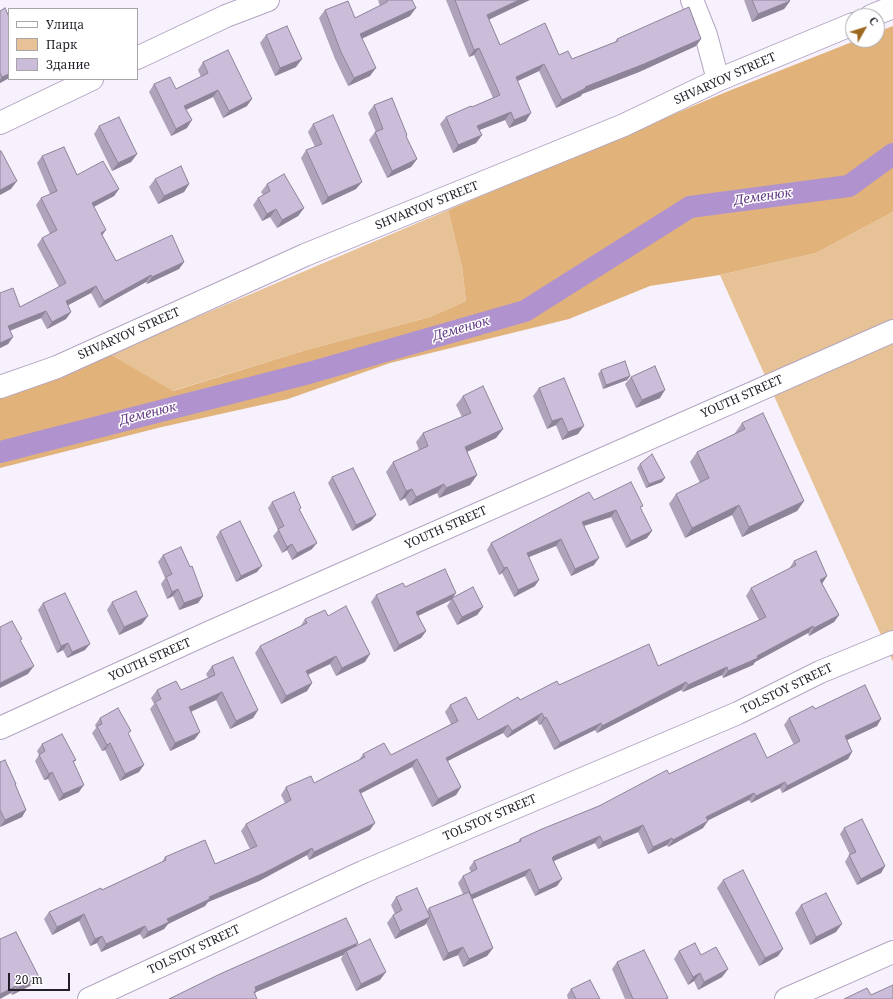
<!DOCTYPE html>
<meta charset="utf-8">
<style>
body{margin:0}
#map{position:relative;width:893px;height:999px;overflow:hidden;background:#f7f1fd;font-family:"Noto Serif",serif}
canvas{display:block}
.legend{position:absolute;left:8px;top:8px;width:130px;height:72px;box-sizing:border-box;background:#fff;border:1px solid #a7a5a9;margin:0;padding:5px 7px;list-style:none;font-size:12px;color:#231e29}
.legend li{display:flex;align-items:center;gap:8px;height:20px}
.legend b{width:20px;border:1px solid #a7a5a9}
.north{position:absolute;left:845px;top:8px;width:40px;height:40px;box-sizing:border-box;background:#fff;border:1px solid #a7a5a9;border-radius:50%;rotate:51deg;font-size:11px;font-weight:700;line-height:16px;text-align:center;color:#231e29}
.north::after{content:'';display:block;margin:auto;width:14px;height:18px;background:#9b681e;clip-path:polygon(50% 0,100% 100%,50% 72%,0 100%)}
.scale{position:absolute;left:8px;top:973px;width:62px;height:18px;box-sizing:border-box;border:2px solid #231e29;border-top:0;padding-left:5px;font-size:12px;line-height:14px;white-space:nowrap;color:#231e29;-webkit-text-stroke:3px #fff;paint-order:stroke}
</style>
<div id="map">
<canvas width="893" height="999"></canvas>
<ul class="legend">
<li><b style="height:5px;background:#fff"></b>Улица</li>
<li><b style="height:11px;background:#e7c296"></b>Парк</li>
<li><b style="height:11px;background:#cbbdda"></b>Здание</li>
</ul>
<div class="north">С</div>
<div class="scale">20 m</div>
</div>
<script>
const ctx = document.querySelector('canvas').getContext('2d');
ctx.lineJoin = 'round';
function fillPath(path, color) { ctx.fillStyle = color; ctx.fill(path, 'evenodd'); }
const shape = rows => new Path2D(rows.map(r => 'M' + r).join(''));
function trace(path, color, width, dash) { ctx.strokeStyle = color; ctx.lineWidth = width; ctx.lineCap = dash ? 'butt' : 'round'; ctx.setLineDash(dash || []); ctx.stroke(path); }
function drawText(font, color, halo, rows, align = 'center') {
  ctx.font = font + ' "Noto Serif",serif'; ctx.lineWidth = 3; ctx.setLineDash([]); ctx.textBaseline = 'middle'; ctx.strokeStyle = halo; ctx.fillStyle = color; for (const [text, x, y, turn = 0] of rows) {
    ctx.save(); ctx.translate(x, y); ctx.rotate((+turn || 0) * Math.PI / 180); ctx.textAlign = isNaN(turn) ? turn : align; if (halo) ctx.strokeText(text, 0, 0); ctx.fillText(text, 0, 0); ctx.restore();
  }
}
fillPath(shape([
 [448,210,462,267,466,301,430,317,306,350,172,391,110,354],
 [893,212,893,662,720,275,816,253]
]), '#e7c296');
fillPath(shape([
 [893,26,893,212,816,253,720,275,650,286,569,319,390,363,288,399,162,427,0,468,0,396,110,354,173,391,306,350,430,317,466,301,462,267,448,210,726,92,857,40,877,40,877,32]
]), '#e1b37a');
trace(shape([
 [0,452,309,373,525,311,690,207,849,186,893,154]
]), '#b092ce', 22);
const minor = shape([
 [692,0,706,35,718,80],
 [871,16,893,7],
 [137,58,226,16,268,0],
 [0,123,92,79],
 [0,387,57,367,305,255,624,125,718,80,853,24],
 [0,728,208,633,893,331],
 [89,999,363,872,738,713,820,672,893,642],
 [786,999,893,952]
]);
trace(minor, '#b2a5c1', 24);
trace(minor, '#fff', 22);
fillPath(shape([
 [378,0,412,0,410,16,362,38,370,76,348,86,335,59,319,18,325,10,355,18,380,6],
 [446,0,480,0,500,45,559,55,572,59,615,42,617,39,701,39,696,46,639,72,582,94,581,96,556,108,539,71,518,81,526,121,509,128,505,120,479,130,482,135,476,143,453,153,440,124,446,117,472,107,493,98,474,55,469,57],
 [744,0,789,0,790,1,784,9,752,22],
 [0,11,9,17,9,78,0,83],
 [266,35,296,67,275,76,260,43],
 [203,62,247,106,223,118,213,97,186,110,187,128,171,136,149,92,154,84,176,89,201,77,198,70],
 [374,105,407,135,406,137,417,159,411,167,387,178,369,140,375,132,376,132,368,113],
 [313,124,356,189,322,205,301,158,306,150,315,147,308,132],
 [99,126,137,154,131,162,112,171,94,134],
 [42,156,77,175,119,189,114,196,94,207,102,235,116,261,184,262,179,269,147,284,146,282,99,308,91,293,68,305,71,312,66,319,47,329,41,318,10,331,13,337,8,344,0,348,0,293,20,307,59,287,37,245,42,238,50,234,36,205,41,198,50,194,37,163],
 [155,179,189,184,184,192,158,204,149,187],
 [267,184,304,208,298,216,277,228,270,217,262,221,253,205,258,198,263,195,261,192],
 [601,370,630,376,627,380,603,389,598,374],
 [631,377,660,398,636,408,625,384],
 [539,388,578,434,562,440,556,425,547,429,533,396],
 [463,396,503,429,496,438,467,452,477,475,470,485,439,498,437,493,409,506,405,498,400,501,386,472,393,462,419,450,416,442,423,433,462,417,456,405],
 [742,423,804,501,797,511,742,537,732,515,685,538,669,504,676,494,700,483,690,462,697,452,735,434,735,433],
 [640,464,662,482,646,488,637,468],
 [332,477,371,521,352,531,328,483],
 [594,500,641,509,647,538,626,548,611,517,584,526,594,565,571,576,556,546,528,557,535,586,514,597,502,573,499,575,487,550,491,543],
 [272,502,300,510,312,549,292,560,287,550,282,553,273,536,278,530,268,508],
 [220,531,257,572,236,582,216,537],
 [163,555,203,596,198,603,179,610,173,596,167,599,161,584,165,578,158,562],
 [794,561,822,584,839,615,834,622,809,636,808,633,755,662,753,665,723,678,722,675,683,692,681,690,597,733,595,730,554,750,541,724,539,725,537,720,507,738,503,733,447,761,461,787,456,795,432,807,412,767,361,793,370,830,309,860,307,855,259,881,208,902,205,906,168,924,164,929,143,939,140,934,101,952,97,943,90,946,79,921,52,935,44,919,49,912,102,890,162,862,165,857,215,864,250,849,241,831,246,824,285,803,281,795,286,787,314,783,359,760,363,754,391,755,451,724,445,712,450,705,478,720,520,700,559,685,658,666,759,620,746,596,751,588,789,569],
 [405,587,456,593,452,598,483,607,477,615,457,625,447,606,451,600,418,616,426,631,421,638,394,652,371,602,376,595],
 [112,602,142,624,119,635,107,610],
 [43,603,85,650,67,658,63,650,57,653,38,610],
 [328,616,365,662,336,676,330,664,308,675,312,683,307,691,281,704,255,653,260,646,300,627,305,619],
 [212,666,258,710,253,718,230,729,216,700,191,712,195,739,170,751,150,709,154,704,151,698,157,690,181,690,208,678,206,674],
 [815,709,881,719,877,726,847,740,852,752,848,759,782,793,780,788,751,803,749,800,708,820,703,828,668,847,667,845,648,854,638,832,598,849,595,843,554,861,557,886,535,896,525,876,472,899,493,948,487,956,463,967,458,955,443,961,426,923,425,925,395,939,387,923,393,915,395,914,391,905,396,897,427,911,429,908,463,894,458,883,463,876,471,872,469,868,474,861,518,842,520,839,599,806,669,774,767,758,794,745,784,725,789,718],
 [100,718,129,735,139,772,120,781,105,750,102,751,92,733,96,728,95,725],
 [42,744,76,760,73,763,79,792,59,801,48,779,44,780,35,761,39,755,37,751],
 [0,762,16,784,15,785,26,810,22,817,0,827],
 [844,828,885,866,881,873,857,885,845,862,849,855,850,855,840,834],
 [723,880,778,956,759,966,717,888],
 [801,905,836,932,810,945,795,913],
 [0,939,39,977,34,984,12,995,11,993],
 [356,946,380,980,356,991,341,959,343,955,256,992,254,994,169,999],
 [679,951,701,955,728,969,722,977,698,990,694,981,688,985,674,959],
 [617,962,668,998,667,999,625,999,612,969],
 [571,989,600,999,568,999,567,995]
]), '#afa3bb');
fillPath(shape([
 [519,0,530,0,482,23,487,15],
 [790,1,784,9,752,22,758,14],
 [416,8,410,16,355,42,360,34],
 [701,39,696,46,639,72,582,94,581,96,556,108,562,100,585,87],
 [479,48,474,55,469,57,474,50],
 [302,59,296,67,275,76,280,68],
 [544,64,539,71,511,84,516,77],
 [376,68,370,76,348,86,354,78],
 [9,74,9,78,0,83,0,80,2,77],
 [218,90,213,97,179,113,184,106],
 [252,99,247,106,223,118,229,111],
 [511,112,505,120,472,133,477,126],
 [531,113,526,121,509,128,514,120],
 [192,120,187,128,171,136,176,129],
 [482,135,476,143,453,153,458,145],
 [137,154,131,162,112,171,118,163],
 [417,159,411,167,387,178,392,171],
 [17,181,11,189,0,195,0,190],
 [362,182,356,189,322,205,328,197],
 [189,184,184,192,158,204,164,196],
 [119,189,114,196,87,210,92,203],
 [304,208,298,216,277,228,282,220],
 [276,209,270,217,262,221,267,214],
 [106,230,101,237,101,233],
 [184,262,179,269,147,284,152,277],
 [151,275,146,282,99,308,104,301],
 [96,286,91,293,61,309,66,301],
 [46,311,41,318,3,333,8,326],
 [71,312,66,319,47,329,52,322],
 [13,337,8,344,0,348,0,343],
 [630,376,627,380,603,389,606,385],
 [665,390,660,398,636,408,642,400],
 [562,418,556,425,547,429,552,421],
 [584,426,578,434,562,440,568,432],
 [503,429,496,438,458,456,465,447],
 [477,475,470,485,439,498,446,488],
 [665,478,662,482,646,488,649,484],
 [444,484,437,493,409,506,416,497],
 [412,489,405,498,400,501,406,491],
 [804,501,797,511,742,537,749,527],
 [739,505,732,515,685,538,692,528],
 [616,510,611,517,577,528,582,522],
 [376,515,371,521,352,531,356,525],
 [652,531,647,538,626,548,631,541],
 [561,539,556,546,522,560,527,553],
 [317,543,312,549,292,560,297,553],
 [292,544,287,550,282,553,287,547],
 [599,558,594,565,571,576,575,569],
 [262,566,257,572,236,582,241,576],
 [507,567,502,573,499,575,504,568],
 [827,576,822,584,815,587,820,580],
 [539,580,535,586,514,597,518,590],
 [178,589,173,596,167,599,172,592],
 [456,593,451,600,411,619,416,612],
 [203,596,198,603,179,610,184,603],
 [483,607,477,615,457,625,462,617],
 [839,615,834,622,809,636,814,628],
 [148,616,142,624,119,635,124,627],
 [813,626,808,633,755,662,753,665,723,678,728,671,757,656],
 [426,631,421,638,394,652,399,645],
 [68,643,63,650,57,653,61,646],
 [90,644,85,650,67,658,72,652],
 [370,654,365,662,336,676,342,668],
 [336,656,330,664,300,678,306,671],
 [34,666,28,674,0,688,0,683],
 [727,667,722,675,683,692,688,685],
 [686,682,681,690,597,733,602,726],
 [312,683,307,691,281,704,286,696],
 [222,692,216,700,183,715,189,707],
 [258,710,253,718,230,729,236,721],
 [542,713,537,720,507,738,512,731],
 [546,717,541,724,539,725,544,718],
 [881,719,877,726,841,743,845,736],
 [601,723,595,730,554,750,560,743],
 [508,725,503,733,440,765,446,758],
 [200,732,195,739,170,751,175,743],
 [110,743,105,750,102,751,107,745],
 [852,752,848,759,782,793,787,786],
 [417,759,412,767,354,797,359,790],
 [144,765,139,772,120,781,125,774],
 [52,772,48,779,44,780,49,774],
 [785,782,780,788,751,803,756,796],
 [84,785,79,792,59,801,63,794],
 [461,787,456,795,432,807,438,799],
 [754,793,749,800,701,824,706,817],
 [26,810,22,817,0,827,5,820],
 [708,821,703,828,668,847,673,840],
 [375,823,370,830,309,860,314,852],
 [643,825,638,832,598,849,603,842],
 [600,836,595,843,549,863,554,856],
 [672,838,667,845,648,854,653,847],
 [312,848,307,855,259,881,208,902,205,906,168,924,164,929,143,939,148,932,167,919,209,897],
 [885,866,881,873,857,885,861,879],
 [530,869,525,876,466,902,471,895],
 [562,879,557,886,535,896,539,890],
 [84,914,79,921,52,935,57,927],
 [430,917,425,925,395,939,400,931],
 [842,924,836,932,810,945,816,937],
 [145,926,140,934,101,952,106,944],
 [102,936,97,943,90,946,95,939],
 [358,943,353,951,346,951,343,955,256,992,251,998,255,987],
 [463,947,458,955,443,961,448,953],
 [493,948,487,956,463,967,469,959],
 [783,949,778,956,759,966,765,958],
 [728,969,722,977,698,990,704,982],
 [386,972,380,980,356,991,361,984],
 [700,973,694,981,688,985,693,977],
 [39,977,34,984,12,995,17,988],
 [16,986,11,993,0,999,0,994]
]), '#8e8499');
const building = shape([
 [387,0,412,0,416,8,360,34,376,68,354,78,341,52,325,10,348,1,355,18,387,2,387,0],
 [455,0,519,0,487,15,500,45,545,23,559,55,568,51,572,59,618,41,617,39,689,7,701,39,644,64,585,87,586,88,562,100,544,64,516,77,531,113,514,120,511,112,477,126,482,135,458,145,446,117,471,106,472,107,500,95,479,48,474,50,455,0],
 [752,0,789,0,790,1,758,14,752,0],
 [5,8,9,17,9,74,2,77,0,73,0,11,5,8],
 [287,26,302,59,280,68,266,35,287,26],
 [228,50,252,99,229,111,218,90,184,106,192,120,176,129,154,84,170,77,176,89,208,73,203,62,228,50],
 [392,98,407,135,406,136,417,159,392,171,375,132,383,129,374,105,392,98],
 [333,115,362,182,328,197,306,150,322,144,313,124,333,115],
 [119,117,137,154,118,163,99,126,119,117],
 [64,147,77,175,103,161,119,189,92,203,106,230,101,233,116,261,172,235,184,262,152,277,151,275,104,301,96,286,66,301,71,312,52,322,46,311,8,326,13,337,0,343,0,293,13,288,20,307,66,283,42,238,57,230,41,198,57,191,42,156,64,147],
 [0,151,1,151,17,181,0,190,0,151],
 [181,166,189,184,164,196,155,179,181,166],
 [284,174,304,208,282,220,276,209,267,214,258,198,270,191,267,184,284,174],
 [625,361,630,376,606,385,601,370,625,361],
 [655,366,665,390,642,400,631,377,655,366],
 [564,378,584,426,568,432,562,418,552,421,539,388,564,378],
 [483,386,503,429,465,447,477,475,446,488,444,484,416,497,412,489,406,491,393,462,428,446,423,433,471,413,463,396,483,386],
 [763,413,804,501,749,527,739,505,692,528,676,494,709,478,697,452,745,429,742,423,763,413],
 [652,454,665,478,649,484,640,464,652,454],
 [353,468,376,515,356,525,332,477,353,468],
 [631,482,643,506,640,507,652,531,631,541,616,510,582,522,599,558,575,569,561,539,527,553,539,580,518,590,507,567,504,568,491,543,589,492,594,500,631,482],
 [294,492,301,508,299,509,317,543,297,553,292,544,287,547,278,529,284,526,272,502,294,492],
 [240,521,262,566,241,576,220,531,240,521],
 [181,547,190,567,192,566,203,596,184,603,178,589,172,592,166,577,172,574,163,555,181,547],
 [816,551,827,576,820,580,839,615,814,628,813,626,757,656,758,658,728,671,727,667,688,685,686,682,602,726,601,723,560,743,546,717,544,718,542,713,512,731,508,725,446,758,461,787,438,799,417,759,359,790,375,823,314,852,312,848,264,873,209,897,210,899,167,919,169,922,148,932,145,926,106,944,102,936,95,939,84,914,57,927,49,912,101,888,102,890,166,860,165,857,205,840,215,864,257,846,246,824,291,800,286,787,311,776,314,783,365,757,363,754,384,743,391,755,458,721,450,705,466,697,478,720,518,697,520,700,557,681,559,685,649,644,658,666,766,617,751,588,796,565,794,561,816,551],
 [445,569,456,593,416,612,426,631,399,645,376,595,403,583,405,587,445,569],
 [473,587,483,607,462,617,452,598,473,587],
 [136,591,148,616,124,627,112,602,136,591],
 [65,593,90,644,72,652,68,643,61,646,43,603,65,593],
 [346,606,370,654,342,668,336,656,306,671,312,683,286,696,260,646,307,623,305,619,325,610,328,616,346,606],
 [12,621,22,639,20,640,34,666,0,683,0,627,12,621],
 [233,657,258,710,236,721,222,692,189,707,200,732,175,743,155,702,161,699,157,690,176,681,181,690,215,675,212,666,233,657],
 [865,685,881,719,845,736,852,752,787,786,785,782,756,796,754,793,706,817,708,821,673,840,672,838,653,847,643,825,603,842,600,836,554,856,552,858,562,879,539,890,530,869,471,895,463,876,477,869,474,861,521,841,520,839,542,829,599,806,667,770,669,774,755,733,767,758,800,741,789,718,813,706,815,709,865,685],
 [118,708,131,731,128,733,144,765,125,774,110,743,107,745,97,726,102,724,100,718,118,708],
 [62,734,76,760,73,761,84,785,63,794,52,772,49,774,39,755,45,751,42,744,62,734],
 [5,760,16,784,15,784,26,810,5,820,0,810,0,762,5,760],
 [862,819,885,866,861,879,849,855,856,852,844,828,862,819],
 [743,870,783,949,765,958,723,880,743,870],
 [417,888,430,917,400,931,393,915,402,910,396,897,417,888],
 [469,892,493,948,469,959,463,947,448,953,429,908,469,892],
 [826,893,842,924,816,937,801,905,826,893],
 [346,918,358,943,255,987,256,991,254,992,257,999,169,999,220,974,346,918],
 [16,932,39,977,17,988,16,986,0,994,0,939,16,932],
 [370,939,386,972,361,984,346,951,370,939],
 [695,943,701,955,716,947,728,969,704,982,700,973,693,977,679,951,695,943],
 [644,950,668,998,665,999,633,999,617,962,644,950],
 [590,980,600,999,576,999,571,989,590,980],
 [893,985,893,999,844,999,867,988,871,995,893,985]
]);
fillPath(building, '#cbbdda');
trace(building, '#8e8499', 1);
drawText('12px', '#231e29', '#fff', [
 ["SHVARYOV STREET",725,79,-24],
 ["SHVARYOV STREET",427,206,-22],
 ["SHVARYOV STREET",129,334,-24],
 ["YOUTH STREET",742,397,-24],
 ["YOUTH STREET",446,528,-24],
 ["YOUTH STREET",150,660,-24],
 ["TOLSTOY STREET",787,689,-26],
 ["TOLSTOY STREET",490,818,-23],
 ["TOLSTOY STREET",194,950,-25]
]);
drawText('italic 13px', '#653e86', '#fff', [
 ["Деменюк",763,197,-8],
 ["Деменюк",461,329,-16],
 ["Деменюк",148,414,-14]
]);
</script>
